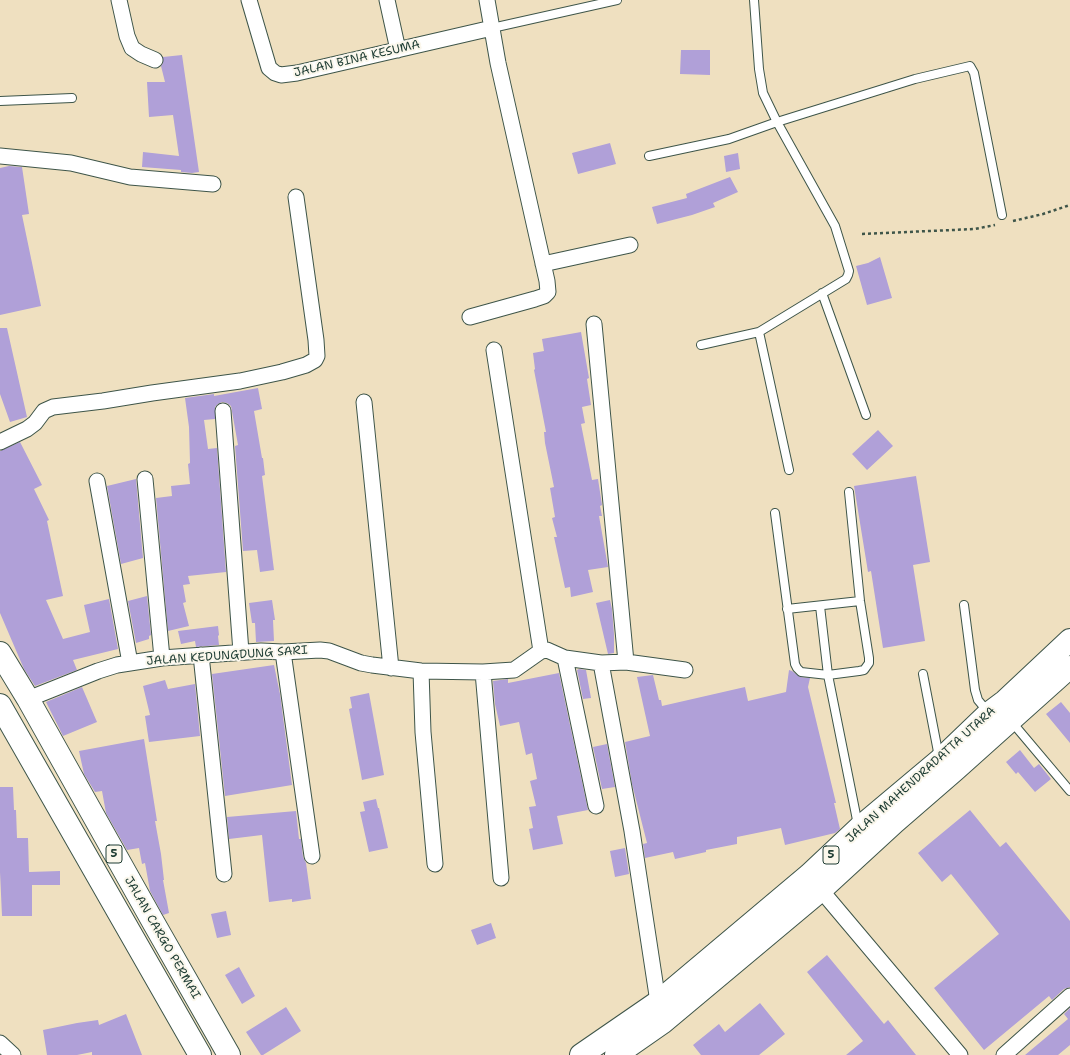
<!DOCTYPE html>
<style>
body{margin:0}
canvas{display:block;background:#efe0c0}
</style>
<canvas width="1070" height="1055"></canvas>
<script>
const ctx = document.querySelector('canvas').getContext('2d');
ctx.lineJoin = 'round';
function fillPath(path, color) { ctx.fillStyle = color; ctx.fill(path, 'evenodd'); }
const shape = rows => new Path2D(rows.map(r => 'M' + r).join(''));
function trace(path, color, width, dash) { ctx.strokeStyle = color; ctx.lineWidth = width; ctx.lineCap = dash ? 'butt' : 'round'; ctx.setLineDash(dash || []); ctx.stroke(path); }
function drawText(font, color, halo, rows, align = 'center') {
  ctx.font = font + ' "Shantell Sans",sans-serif'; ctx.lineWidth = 4; ctx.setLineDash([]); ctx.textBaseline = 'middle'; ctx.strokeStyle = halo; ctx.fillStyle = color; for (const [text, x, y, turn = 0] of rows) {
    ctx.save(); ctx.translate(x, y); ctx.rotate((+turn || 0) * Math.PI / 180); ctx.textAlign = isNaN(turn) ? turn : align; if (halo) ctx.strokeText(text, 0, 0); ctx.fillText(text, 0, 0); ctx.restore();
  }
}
fillPath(shape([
 [681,50,710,50,710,75,680,74],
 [182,55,199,172,192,173,181,172,181,170,142,167,143,152,179,156,173,115,149,117,147,82,165,82,161,66,163,63,163,57],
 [610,143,616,164,578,174,572,153],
 [738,153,740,169,726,172,724,156],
 [9,166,22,167,29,214,22,215,41,306,0,315,0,168],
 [730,177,738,192,713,203,715,207,692,215,657,224,652,207,687,198,686,194],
 [880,257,892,298,867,305,856,266,868,263],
 [0,328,7,328,27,417,10,422,0,394],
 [581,332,589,378,587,379,591,405,582,407,585,423,581,424,592,480,598,479,602,505,600,506,602,516,599,516,608,567,588,570,593,592,571,597,570,587,565,588,554,537,557,537,552,518,555,517,550,488,554,487,545,443,544,432,546,432,534,370,535,369,533,353,544,351,542,339],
 [258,388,262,409,254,411,262,458,263,458,265,475,262,476,274,570,260,572,257,550,243,551,235,446,238,445,231,406,227,403,222,402,218,404,215,407,215,419,204,420,208,449,217,448,226,572,188,576,190,584,183,585,186,602,183,603,189,626,168,631,156,498,172,496,171,486,190,484,188,464,190,463,189,427,185,398,214,394,214,396],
 [878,430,893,446,867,470,852,454],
 [20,442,42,485,34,489,49,520,47,521,63,596,46,600,63,639,90,632,84,605,109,599,118,649,73,660,77,670,35,686,24,669,0,613,0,451],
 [916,476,930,562,913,565,925,641,883,648,871,571,868,572,854,486],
 [136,479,143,558,121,564,107,486],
 [147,596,151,635,149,636,149,639,136,643,128,601],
 [272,600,275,620,273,620,274,641,256,642,255,623,252,623,249,603],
 [610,600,612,609,614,634,614,653,608,654,596,603],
 [218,626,219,635,218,636,219,645,196,647,195,641,181,644,178,631],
 [274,665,280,694,292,785,225,796,212,674],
 [579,669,586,670,591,698,583,699,577,670],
 [789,670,792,671,800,677,810,678,808,687,836,803,834,803,840,829,835,833,785,845,781,828,737,837,737,844,706,850,706,852,675,859,673,852,645,858,643,844,647,843,632,784,625,742,650,736,637,677,653,675,659,700,661,700,662,706,745,687,748,701,786,692],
 [559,673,588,810,557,816,563,844,533,850,529,829,533,828,529,807,536,806,530,781,537,779,532,753,526,755,519,722,500,726,495,704,493,681,508,679,508,683],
 [165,680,168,689,195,684,200,736,149,742,145,716,150,715,143,686],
 [82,687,97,722,63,736,46,702],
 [369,693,384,775,362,780,349,709,352,708,350,697],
 [1061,702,1070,713,1070,743,1046,714],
 [144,739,157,821,155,821,161,854,164,880,163,880,169,913,163,915,150,891,145,863,142,864,139,848,127,850,106,813,102,791,95,792,84,774,79,751],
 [607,744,615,787,602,789,593,747],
 [1020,750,1034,768,1039,764,1051,779,1035,792,1018,772,1016,774,1006,762],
 [0,787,13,787,14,810,16,810,17,838,28,838,29,872,60,871,60,885,32,885,32,916,2,916,0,872],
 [376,799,378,808,379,808,388,848,369,852,360,812,365,811,363,802],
 [970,810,1000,847,1006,842,1070,921,1070,987,1064,989,1052,1000,1049,996,984,1050,934,988,999,934,951,874,942,882,918,853],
 [296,811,299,839,301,839,303,857,306,863,311,899,292,902,292,899,269,902,262,835,229,839,227,817],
 [625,848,629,874,615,877,610,851],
 [226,911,231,935,217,938,211,914],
 [491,923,496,938,477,945,471,930],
 [827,955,884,1024,888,1020,916,1055,846,1055,863,1041,807,972],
 [239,967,255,996,242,1004,225,975],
 [760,1003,785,1034,759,1055,701,1055,693,1045,719,1024,725,1032],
 [286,1007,301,1031,263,1055,261,1055,246,1032],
 [1070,1008,1070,1045,1058,1055,1025,1055,1068,1019,1064,1014],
 [126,1014,142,1055,92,1055,92,1052,77,1055,47,1055,43,1030,77,1023,98,1020,99,1025]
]), '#b0a0d8');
const lane = shape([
 [492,28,617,0],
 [0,101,72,98],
 [649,156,729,139,777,122,915,79,970,66,974,73,1002,215],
 [822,293,866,415],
 [759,332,789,470],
 [701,345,759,332,846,279,848,275,849,271,835,226,777,122,763,93,759,69,754,0],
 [775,513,795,664,797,668,801,672,828,675,859,671,864,670,869,663,869,658,860,601,849,492],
 [964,605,975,690,978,700,988,712],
 [820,606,828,675,858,825],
 [787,609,860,601],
 [923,674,939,757],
 [1011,721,1070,791]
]);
const street = shape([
 [119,0,127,36,132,48,141,54,155,60],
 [249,0,269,68,275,73,281,75,297,73,492,28],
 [387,0,398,50],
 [0,156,71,163,130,177,213,184],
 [543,264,630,245],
 [470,317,535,299,544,296,548,292,547,281,498,63,487,0],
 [594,324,626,662],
 [494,350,541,651],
 [364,402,391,668],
 [223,411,241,652],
 [0,442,27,429,35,423,44,411,53,407,103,401,152,393,240,381,282,372,306,365,315,360,317,356,316,340,296,197],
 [145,479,162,658],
 [97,481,130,663],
 [283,652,312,856],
 [201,655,224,874],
 [565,658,596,806],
 [601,663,632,831,658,1002],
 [421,671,423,732,435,864],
 [483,672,501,878],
 [28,699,98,671,117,665,162,658,261,651,283,652,320,650,329,651,361,663,372,665,421,671,483,672,514,670,541,651,547,650,565,658,601,663,626,662,685,670],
 [815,883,960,1055],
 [0,1043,13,1055],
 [1004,1055,1070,996]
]);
const highway = shape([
 [0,653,28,699,152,920,229,1055],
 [0,705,200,1055],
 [581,1055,658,1002,809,875,859,828,940,760,989,713,1005,701,1070,640],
 [616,1055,662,1023,821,890,895,822,955,770,1070,667]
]);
trace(lane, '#3e5549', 10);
trace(street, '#3e5549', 17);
trace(highway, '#3e5549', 24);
trace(shape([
 [1013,221,1043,214,1070,205],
 [862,234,975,229,995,225]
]), '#3e5549', 2.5, [3, 3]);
trace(lane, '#fff', 8);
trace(street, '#fff', 15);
trace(highway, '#fff', 22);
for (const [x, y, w] of [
 [114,854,16],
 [831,855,16]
]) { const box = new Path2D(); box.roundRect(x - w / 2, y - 9, w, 18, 3); ctx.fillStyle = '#fbf7ec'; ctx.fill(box); trace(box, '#1f3d34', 1); }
drawText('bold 11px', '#1f3d34', null, [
 ["5",114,854],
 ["5",831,855]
]);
drawText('12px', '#1f3d34', '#fbf7ec', [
 ["JALAN BINA KESUMA",357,59,-13],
 ["JALAN KEDUNGDUNG SARI",227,656,-4],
 ["JALAN MAHENDRADATTA UTARA",921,775,-42],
 ["JALAN CARGO PERMAI",162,938,60]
]);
</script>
